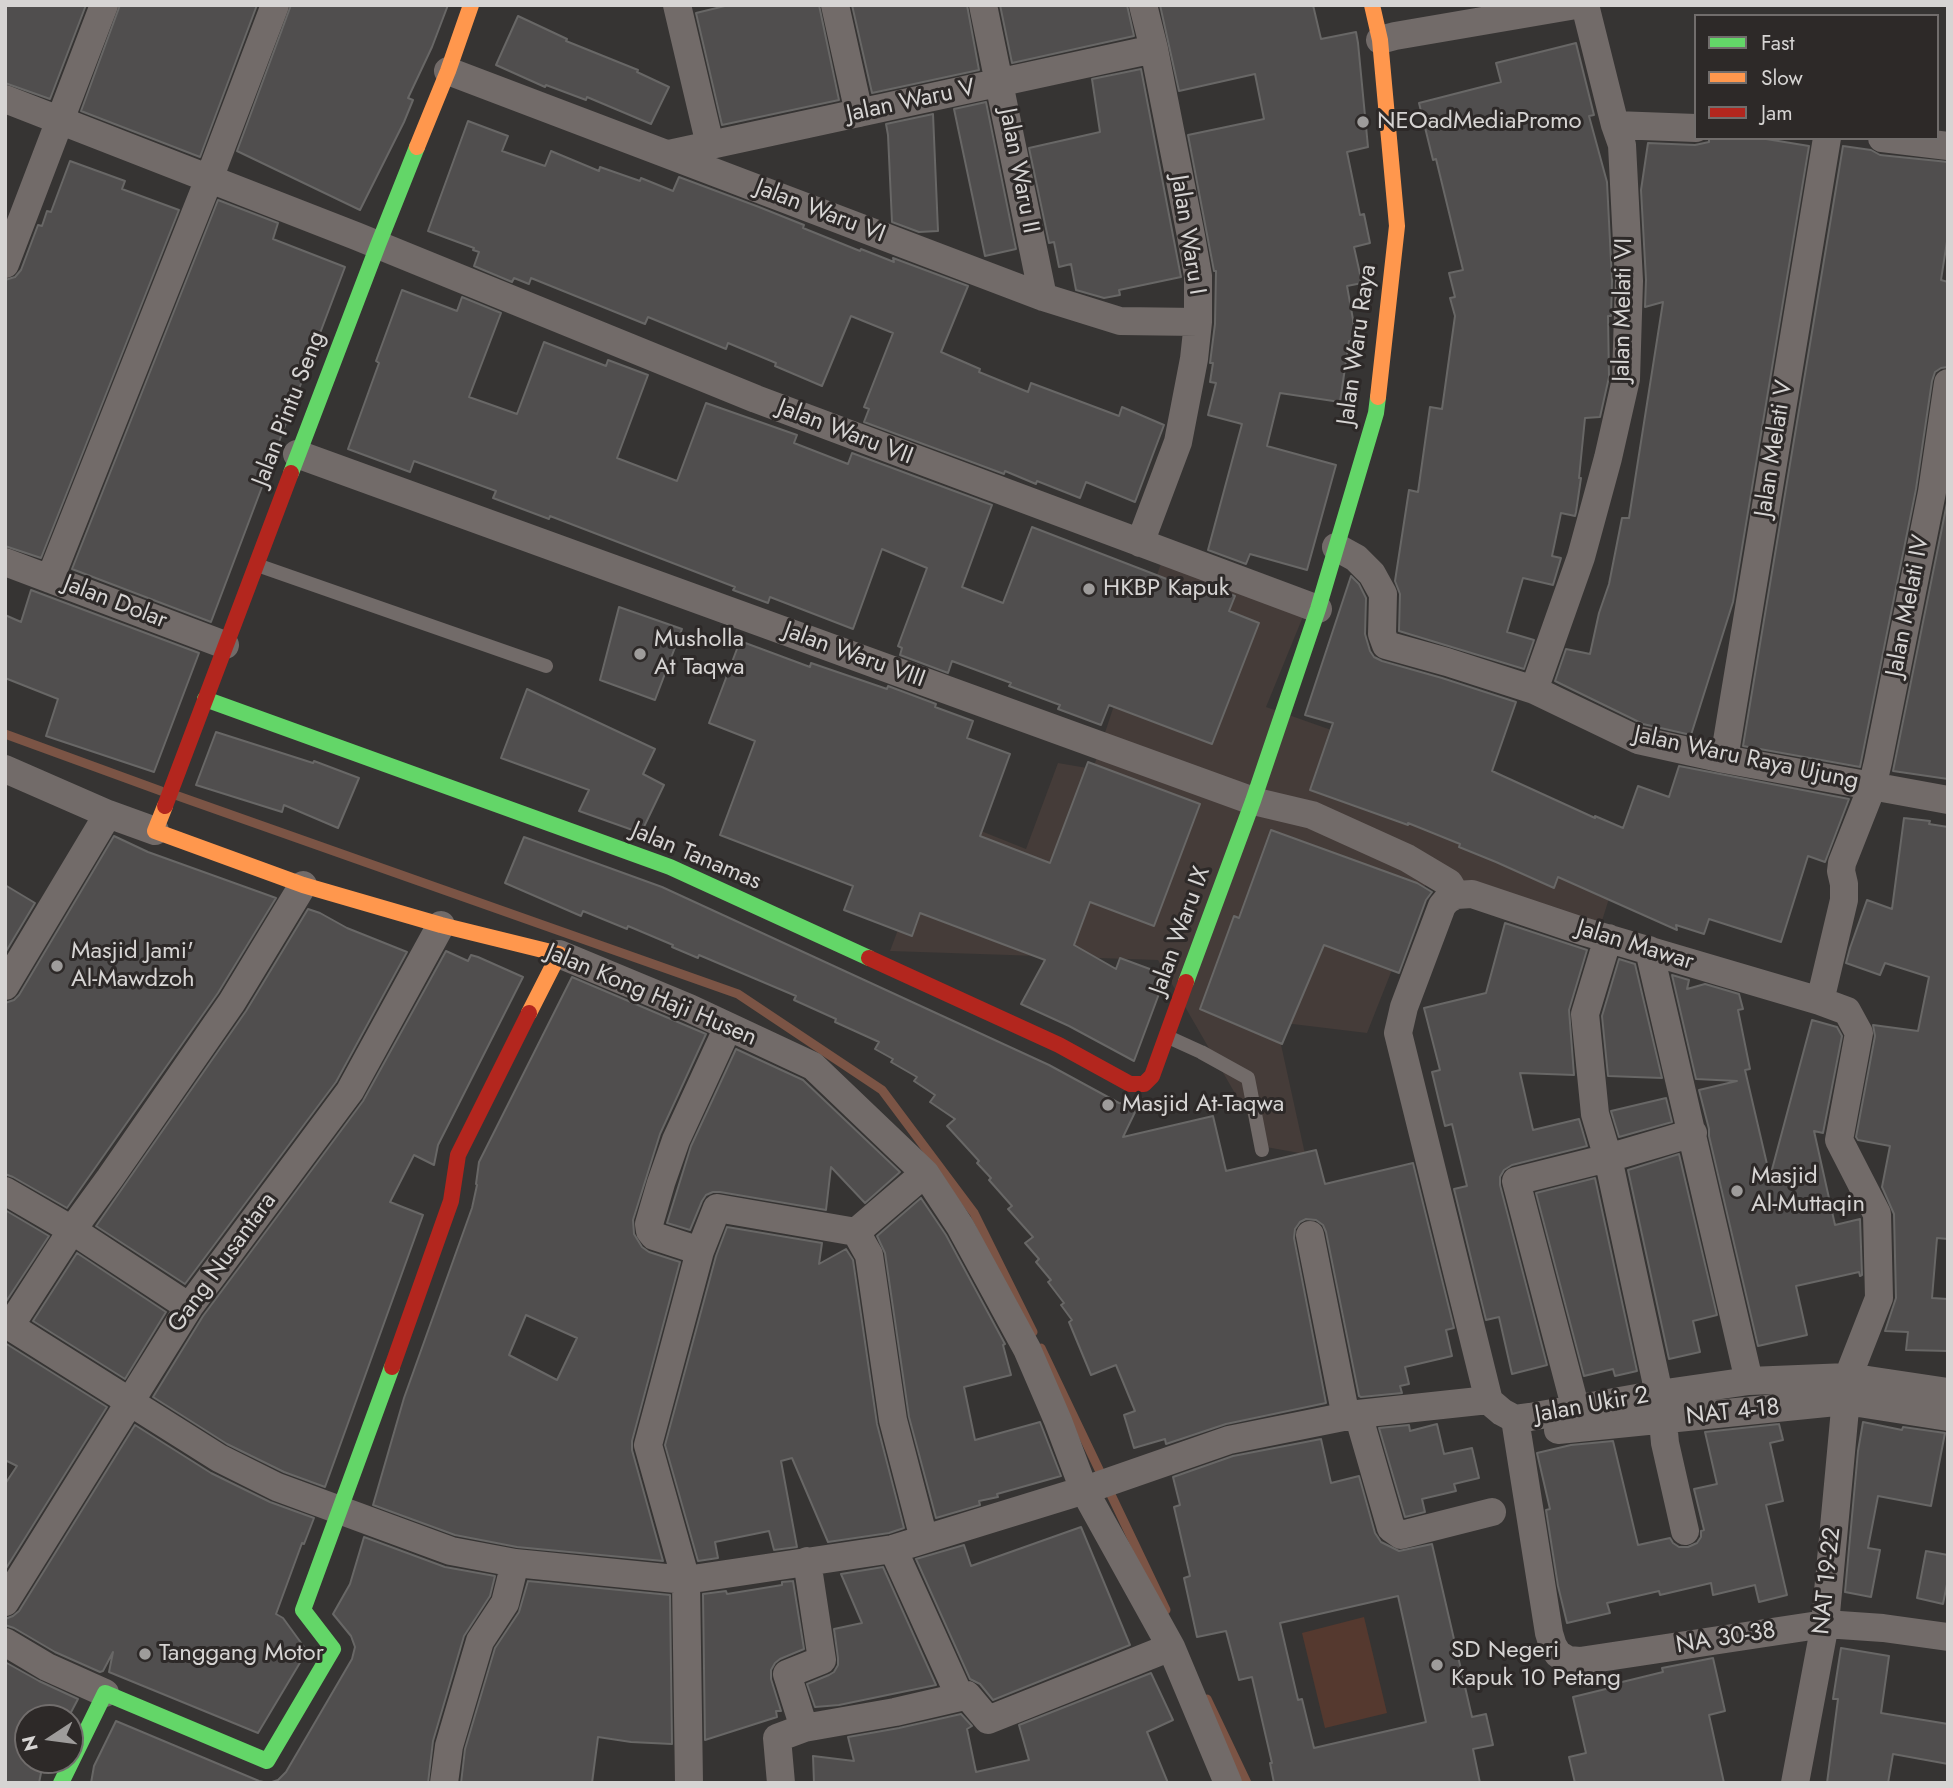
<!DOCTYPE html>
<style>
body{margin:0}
#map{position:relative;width:1953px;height:1788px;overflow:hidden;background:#363433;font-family:Jost,sans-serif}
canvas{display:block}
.frame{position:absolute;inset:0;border:7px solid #d6d4d3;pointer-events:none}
.legend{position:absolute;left:1694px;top:14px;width:245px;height:126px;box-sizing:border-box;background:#2d2928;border:2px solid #716d6c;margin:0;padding:9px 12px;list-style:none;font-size:21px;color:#d6d4d3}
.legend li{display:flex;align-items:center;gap:14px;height:35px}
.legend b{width:35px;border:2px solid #716d6c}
.north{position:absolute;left:14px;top:1704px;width:70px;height:70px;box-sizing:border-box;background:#2d2928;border:2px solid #716d6c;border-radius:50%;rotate:257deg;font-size:19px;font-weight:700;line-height:28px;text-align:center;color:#d6d4d3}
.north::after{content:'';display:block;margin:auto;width:24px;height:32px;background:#9e9c9b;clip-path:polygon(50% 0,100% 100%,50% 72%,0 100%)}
</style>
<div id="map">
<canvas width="1953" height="1788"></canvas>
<div class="frame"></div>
<ul class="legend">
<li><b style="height:9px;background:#63d668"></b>Fast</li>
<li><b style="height:9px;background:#ff974d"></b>Slow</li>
<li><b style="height:9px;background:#b3261e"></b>Jam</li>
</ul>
<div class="north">N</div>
</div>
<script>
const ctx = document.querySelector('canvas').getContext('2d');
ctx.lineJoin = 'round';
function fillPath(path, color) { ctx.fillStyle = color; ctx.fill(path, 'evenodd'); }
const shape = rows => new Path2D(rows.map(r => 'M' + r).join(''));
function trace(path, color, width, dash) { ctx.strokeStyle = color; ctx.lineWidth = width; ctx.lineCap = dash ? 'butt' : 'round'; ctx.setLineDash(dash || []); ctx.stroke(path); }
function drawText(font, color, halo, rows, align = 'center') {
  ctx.font = font + ' Jost,sans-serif'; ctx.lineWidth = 6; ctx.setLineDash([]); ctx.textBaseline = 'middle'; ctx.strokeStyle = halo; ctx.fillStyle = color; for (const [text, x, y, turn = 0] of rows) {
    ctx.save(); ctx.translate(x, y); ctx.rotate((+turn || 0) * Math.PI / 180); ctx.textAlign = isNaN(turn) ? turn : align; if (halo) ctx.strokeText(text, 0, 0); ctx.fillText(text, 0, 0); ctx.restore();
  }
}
fillPath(shape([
 [1161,563,1304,614,1266,707,1629,835,1601,924,1429,876,1367,1033,1276,1022,1305,1154,1266,1147,1158,960,890,951,941,815,1026,849,1058,763,1093,769]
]), '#453c39');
fillPath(shape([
 [1364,1617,1387,1713,1325,1728,1302,1633]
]), '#55392f');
trace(shape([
 [5,734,161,791],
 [178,796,738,994,882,1090,974,1213,1033,1332],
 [1041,1348,1166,1610],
 [1207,1699,1247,1783]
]), '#7b5445', 9);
const building = shape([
 [5,5,86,5,50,99,5,83,5,5],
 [120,5,257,5,200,157,81,111,120,5],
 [291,5,448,5,432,47,408,98,413,100,404,122,360,210,237,151,291,5],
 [729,5,819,5,839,100,722,125,696,13,729,5],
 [852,5,967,5,979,70,872,93,852,5],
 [1000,5,1127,5,1134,36,1012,63,1000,5],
 [1160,5,1313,5,1321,39,1356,32,1358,43,1368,147,1347,152,1360,215,1364,214,1370,243,1354,247,1362,283,1347,286,1357,342,1349,341,1340,402,1280,393,1267,446,1336,465,1307,570,1250,554,1246,564,1208,550,1242,424,1208,415,1216,383,1210,382,1213,363,1210,363,1215,324,1216,271,1214,271,1188,135,1264,119,1255,74,1179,91,1160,5],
 [518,16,567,39,566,41,638,70,637,72,669,87,651,124,587,97,586,100,546,85,545,87,496,65,518,16],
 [1576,43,1594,115,1589,116,1607,182,1612,281,1611,316,1608,316,1609,377,1600,417,1585,418,1579,478,1581,478,1576,512,1575,516,1561,513,1552,556,1561,558,1553,585,1523,578,1507,632,1534,640,1524,669,1399,631,1400,594,1395,581,1409,490,1418,492,1430,407,1442,409,1455,316,1450,298,1455,297,1449,273,1463,270,1436,159,1433,160,1419,103,1501,82,1496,63,1576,43],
 [1141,69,1181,277,1119,290,1120,295,1104,298,1076,290,1071,264,1059,267,1054,242,1049,243,1029,148,1100,132,1092,79,1141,69],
 [986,102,1016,249,985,256,954,109,986,102],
 [933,114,938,231,919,232,892,222,888,135,886,124,933,114],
 [468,121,508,136,502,151,545,166,551,151,599,171,600,167,640,181,641,178,673,191,679,177,759,207,804,225,803,228,860,251,861,249,894,262,893,258,968,286,941,352,980,369,979,372,1028,392,1031,383,1119,416,1122,407,1164,425,1135,502,1086,482,1080,498,1037,481,1036,484,1005,471,1004,474,864,422,869,409,864,407,893,333,851,316,822,386,775,366,776,363,728,343,726,349,648,317,645,324,531,278,529,284,514,278,512,282,474,266,479,252,473,250,474,248,428,231,468,121],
 [1709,138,1760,138,1809,146,1733,602,1691,735,1643,724,1555,681,1566,649,1590,654,1599,613,1609,584,1622,518,1629,518,1663,302,1645,307,1646,280,1641,190,1648,143,1695,145,1709,142,1709,138],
 [1843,146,1871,150,1880,155,1948,162,1948,235,1941,280,1948,282,1948,367,1941,368,1935,372,1932,381,1916,489,1860,767,1743,746,1843,146],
 [70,161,125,181,122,189,179,210,41,558,5,546,5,280,15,277,21,270,38,225,42,226,47,211,51,212,70,161],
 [218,200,278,223,273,239,345,267,211,622,72,569,218,200],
 [402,290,457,311,462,297,501,313,469,397,517,414,544,342,606,366,608,360,648,375,617,458,677,481,706,403,797,435,794,443,848,464,852,453,992,505,962,587,1003,603,1032,527,1203,593,1207,585,1235,596,1229,611,1259,623,1212,744,1109,705,1101,725,1058,709,1060,705,1009,686,1011,683,952,661,948,673,900,655,902,648,898,646,927,568,882,549,853,629,770,597,768,603,733,590,735,587,670,562,550,516,549,519,493,498,496,491,414,461,410,472,348,449,379,363,376,361,402,290],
 [1948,498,1948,779,1893,771,1948,498],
 [1351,576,1359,584,1366,598,1365,634,1370,651,1374,657,1382,661,1442,678,1516,702,1492,771,1595,818,1595,816,1623,828,1638,786,1669,797,1679,766,1849,799,1825,862,1808,856,1781,942,1709,919,1704,934,1676,925,1677,930,1558,877,1554,888,1496,862,1459,847,1460,844,1408,823,1408,825,1310,790,1333,723,1305,715,1351,576],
 [31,590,199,653,154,772,46,736,58,699,5,678,5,615,21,622,31,590],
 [619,607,682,629,655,700,600,680,619,607],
 [740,641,810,667,811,663,887,689,888,686,936,704,935,707,973,721,967,738,1010,754,980,836,1050,863,1088,762,1200,804,1154,926,1090,902,1074,945,1116,969,1120,958,1166,975,1134,1061,1069,1026,1021,1004,1045,960,920,913,912,936,844,910,853,886,720,835,755,741,709,723,740,641],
 [527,689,655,749,643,774,664,785,641,833,579,811,589,790,501,758,527,689],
 [216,732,313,763,314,761,359,778,338,828,284,805,282,812,196,785,216,732],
 [1904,818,1930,821,1929,824,1948,827,1948,1239,1937,1238,1932,1298,1948,1299,1948,1351,1906,1350,1908,1332,1885,1331,1896,1298,1894,1214,1882,1187,1890,1146,1858,1140,1856,1137,1875,1036,1873,1025,1918,1031,1929,977,1885,963,1880,975,1846,963,1850,948,1867,900,1892,909,1904,818],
 [1271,830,1417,883,1432,892,1426,900,1399,973,1324,945,1282,1044,1200,1009,1234,916,1239,918,1271,830],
 [114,836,148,852,276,898,218,993,67,1208,13,1177,5,1174,5,1003,14,1000,19,995,114,836],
 [524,837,662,887,1049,1065,1119,1103,1138,1106,1123,1137,1213,1116,1226,1171,1316,1150,1325,1184,1413,1163,1454,1328,1446,1330,1452,1356,1405,1367,1409,1384,1400,1386,1402,1393,1361,1397,1359,1396,1326,1232,1323,1225,1316,1220,1306,1219,1300,1222,1295,1229,1294,1238,1326,1403,1226,1424,1166,1444,1165,1439,1134,1448,1124,1415,1135,1411,1116,1365,1091,1375,1069,1322,1072,1320,1061,1305,1064,1303,1048,1282,1051,1280,1036,1262,1039,1259,1025,1243,1033,1237,1008,1209,1012,1206,989,1180,991,1178,977,1163,979,1161,947,1126,955,1119,930,1102,935,1095,914,1081,917,1077,891,1062,893,1059,875,1049,879,1042,835,1022,836,1019,794,1000,796,996,699,955,698,958,672,947,673,945,628,926,627,929,583,911,581,916,505,883,524,837],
 [5,885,35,903,5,953,5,885],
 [308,909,320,913,347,928,407,952,336,1082,185,1284,96,1226,246,1011,308,909],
 [1505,923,1587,950,1569,1010,1574,1075,1520,1073,1533,1130,1579,1119,1587,1146,1512,1165,1504,1170,1500,1177,1500,1185,1547,1365,1512,1374,1499,1317,1486,1320,1454,1189,1467,1186,1452,1124,1445,1126,1432,1072,1440,1070,1424,1008,1486,993,1505,923],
 [446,951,468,961,471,955,478,957,523,977,438,1145,434,1165,414,1155,390,1202,423,1215,325,1487,284,1472,227,1444,153,1397,203,1316,363,1101,446,951],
 [1619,959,1635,964,1662,1078,1608,1076,1602,1016,1619,959],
 [1672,975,1689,980,1687,989,1705,984,1739,994,1743,1009,1738,1010,1750,1069,1745,1070,1770,1177,1812,1020,1837,1027,1842,1036,1823,1133,1814,1131,1835,1225,1860,1219,1862,1275,1860,1276,1859,1272,1796,1286,1807,1335,1758,1346,1709,1136,1709,1129,1699,1090,1737,1081,1696,1079,1672,975],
 [572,977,706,1034,660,1134,633,1220,634,1234,642,1247,649,1252,680,1262,632,1441,632,1450,663,1561,517,1547,455,1535,373,1505,404,1398,472,1208,477,1185,476,1184,479,1162,572,977],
 [526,1315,577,1338,557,1380,509,1355,526,1315],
 [736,1049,803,1080,900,1172,865,1203,831,1167,826,1210,720,1192,713,1192,706,1195,702,1201,690,1230,667,1223,691,1146,736,1049],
 [1666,1098,1672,1122,1619,1137,1611,1111,1666,1098],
 [1679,1154,1717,1315,1693,1321,1700,1352,1669,1359,1628,1170,1679,1154],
 [1595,1178,1637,1371,1615,1376,1613,1369,1584,1376,1536,1193,1595,1178],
 [921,1198,946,1235,1005,1344,1003,1345,1011,1375,964,1387,975,1440,1040,1422,1061,1476,997,1494,998,1497,979,1501,980,1505,936,1518,909,1417,885,1253,877,1236,921,1198],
 [5,1210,49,1236,5,1303,5,1210],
 [727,1227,822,1243,819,1264,846,1249,853,1260,877,1424,904,1528,889,1533,828,1542,792,1458,781,1461,797,1547,774,1550,769,1531,715,1542,718,1558,698,1561,665,1445,716,1256,727,1227],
 [77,1253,166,1312,125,1379,33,1321,77,1253],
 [5,1343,107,1407,5,1570,5,1484,17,1466,5,1460,5,1343],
 [1863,1422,1902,1430,1903,1427,1945,1433,1931,1506,1878,1496,1868,1548,1880,1550,1871,1597,1845,1592,1858,1451,1863,1422],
 [1437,1424,1444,1454,1472,1448,1479,1478,1454,1484,1456,1491,1422,1499,1425,1512,1405,1517,1379,1428,1409,1425,1410,1431,1437,1424],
 [1779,1424,1783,1440,1770,1443,1783,1501,1766,1505,1787,1595,1759,1602,1755,1585,1713,1595,1711,1583,1660,1595,1659,1591,1607,1603,1610,1613,1567,1623,1558,1586,1546,1510,1550,1509,1537,1453,1571,1445,1613,1441,1638,1545,1670,1538,1673,1543,1679,1547,1688,1547,1697,1543,1701,1537,1701,1531,1704,1530,1694,1489,1717,1484,1705,1432,1779,1424],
 [135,1425,211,1473,270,1502,314,1518,304,1544,302,1543,276,1614,283,1618,307,1651,258,1733,109,1672,113,1652,103,1671,100,1672,55,1652,14,1628,5,1625,5,1619,13,1616,19,1611,135,1425],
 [1321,1439,1331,1483,1359,1476,1375,1533,1381,1542,1399,1551,1432,1544,1472,1717,1486,1714,1493,1745,1473,1749,1480,1783,1274,1783,1270,1763,1272,1763,1252,1677,1239,1680,1226,1631,1197,1637,1184,1578,1190,1576,1174,1507,1180,1505,1173,1477,1233,1456,1321,1439],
 [1398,1596,1426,1722,1314,1748,1302,1699,1298,1700,1280,1623,1398,1596],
 [1081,1527,1130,1645,993,1700,980,1684,970,1679,916,1559,964,1545,971,1566,1081,1527],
 [364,1537,445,1567,495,1576,490,1596,464,1636,433,1741,428,1783,269,1783,278,1780,286,1772,352,1659,355,1647,351,1636,333,1614,350,1584,364,1537],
 [1926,1551,1948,1555,1948,1579,1943,1604,1917,1598,1926,1551],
 [883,1567,936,1685,839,1705,815,1707,807,1684,829,1675,834,1672,838,1665,838,1658,834,1629,862,1623,841,1574,883,1567],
 [528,1581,670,1595,672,1744,631,1742,598,1737,592,1783,461,1783,465,1749,495,1648,519,1612,528,1581],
 [793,1581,804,1649,780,1659,775,1663,771,1670,771,1679,781,1711,776,1711,777,1717,705,1740,703,1594,726,1591,727,1594,782,1585,782,1582,793,1581],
 [1841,1648,1889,1656,1881,1713,1948,1724,1948,1764,1893,1754,1888,1783,1827,1783,1838,1699,1833,1699,1841,1648],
 [1713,1658,1725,1711,1709,1715,1724,1783,1575,1783,1569,1757,1586,1753,1573,1697,1618,1686,1618,1683,1663,1672,1662,1668,1713,1658],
 [5,1662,39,1681,78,1699,68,1718,28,1718,28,1760,48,1760,41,1773,39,1783,5,1783,5,1662],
 [1151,1673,1173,1720,1147,1732,1168,1783,814,1783,813,1756,854,1761,848,1737,899,1728,961,1714,972,1726,967,1729,976,1772,1029,1760,1019,1725,1151,1673],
 [116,1721,259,1781,268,1783,91,1783,94,1766,116,1721]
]);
fillPath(building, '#504e4e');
trace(building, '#686766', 2);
trace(shape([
 [257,565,546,666],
 [1168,1037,1201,1052,1248,1078,1262,1150]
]), '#726b69', 14);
trace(shape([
 [677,5,710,145],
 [835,5,859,113],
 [983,5,1043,297],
 [1380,40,1395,36,1576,5],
 [448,71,1043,297,1120,321,1198,322],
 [5,99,356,236,756,399,1318,609],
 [1615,125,1696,128],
 [1882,138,1948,146],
 [669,154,1154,49],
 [5,264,104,5],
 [297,454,1253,801,1312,815,1407,858,1449,883,1456,895],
 [1140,543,1178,442,1194,359,1198,322,1198,276,1191,236,1154,49,1143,5],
 [1336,547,1356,558,1372,574,1383,594,1382,634,1386,645,1447,662,1534,690,1638,740,1724,759,1948,800],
 [5,562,225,645],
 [50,579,209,179,275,5],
 [1534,690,1581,557,1608,458,1626,379,1629,281,1622,145,1615,125,1585,5],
 [1724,759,1827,138],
 [5,769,108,814,155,831],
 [1608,938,1585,1014,1595,1114,1608,1158,1659,1394],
 [1649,950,1749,1381],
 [559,954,689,1008,813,1066,925,1173,960,1226,1027,1349,1058,1421,1084,1490,1171,1647,1228,1783],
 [5,986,108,814],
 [1820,1001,1844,900,1844,884,1841,871,1842,863,1872,787,1878,762,1932,492,1948,383],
 [5,1191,72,1230,189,1307],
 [1310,1235,1346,1417],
 [700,1251,654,1236,650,1231,649,1224,661,1183,676,1140,728,1027],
 [5,1323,219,1458,277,1487,451,1551,515,1563,686,1580,893,1549,1091,1488,1229,1440,1358,1414,1479,1401,1489,1401,1502,1412,1515,1419,1530,1417,1659,1394,1749,1381,1848,1377,1948,1392],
 [10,1326,72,1230,110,1178,232,1002,303,885],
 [1489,1401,1398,1033,1404,1007,1442,906,1447,900,1456,895,1472,894,1579,930,1820,1001,1847,1011,1859,1033,1839,1140,1877,1214,1879,1298,1848,1377,1825,1624,1795,1783],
 [1576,1410,1516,1181,1608,1158,1693,1133],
 [1358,1414,1391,1528,1401,1535,1492,1512],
 [1515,1419,1549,1633,1553,1646,1558,1654,1568,1660,1580,1661,1825,1624,1883,1628,1948,1637],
 [1663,1421,1665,1443,1685,1531],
 [1558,1430,1846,1401,1948,1417],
 [924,1539,893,1420,869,1255,856,1232,925,1173],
 [5,1602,189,1307,350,1091,441,925],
 [5,1642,47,1667,105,1693],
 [960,1697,967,1695,988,1720,1171,1647],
 [804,1728,895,1712,960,1697,893,1549],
 [444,1783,449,1746,480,1641,505,1603,515,1563],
 [689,1783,686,1580,648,1445,700,1251,717,1208,856,1232],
 [781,1783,777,1738,804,1728,787,1674,822,1660,807,1561]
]), '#726b69', 28);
trace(shape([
 [291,473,378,245,417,147],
 [205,699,670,867,869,958],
 [1186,982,1253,801,1318,609,1376,413,1378,397],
 [61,1783,105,1693,267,1761,333,1649,303,1610,392,1367]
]), '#63d668', 16);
trace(shape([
 [1372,5,1380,40,1397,226,1378,397],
 [417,147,448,71,471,5],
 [165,806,155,831,303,885,441,925,559,954,529,1013]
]), '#ff974d', 16);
trace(shape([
 [165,806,291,473],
 [869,958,1059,1045,1130,1084,1144,1084,1152,1076,1186,982],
 [392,1367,451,1201,458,1155,529,1013]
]), '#b3261e', 16);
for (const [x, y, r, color] of [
 [1363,122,7,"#9e9c9b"],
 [1089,589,7,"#9e9c9b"],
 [640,654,7,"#9e9c9b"],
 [57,966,7,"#9e9c9b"],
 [1108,1105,7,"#9e9c9b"],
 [1737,1191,7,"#9e9c9b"],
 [145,1654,7,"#9e9c9b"],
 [1437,1665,7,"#9e9c9b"]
]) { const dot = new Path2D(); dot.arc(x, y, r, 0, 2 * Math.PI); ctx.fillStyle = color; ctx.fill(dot); trace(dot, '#2d2928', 2.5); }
drawText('24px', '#d6d4d3', '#2d2928', [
 ["Jalan Waru V",911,102,-12],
 ["Jalan Waru II",1018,171,79],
 ["Jalan Waru VI",820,212,21],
 ["Jalan Waru I",1187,235,81],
 ["Jalan Melati VI",1624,310,-89],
 ["Jalan Waru Raya",1358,345,-82],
 ["Jalan Pintu Seng",290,409,-69],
 ["Jalan Waru VII",845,433,21],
 ["Jalan Melati V",1775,449,-81],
 ["Jalan Dolar",115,603,21],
 ["Jalan Melati IV",1909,606,-79],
 ["Jalan Waru VIII",854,656,20],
 ["Jalan Waru Raya Ujung",1746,759,12],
 ["Jalan Tanamas",696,857,23],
 ["Jalan Waru IX",1181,931,-70],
 ["Jalan Mawar",1635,946,17],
 ["Jalan Kong Haji Husen",651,996,23],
 ["Gang Nusantara",223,1263,-54],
 ["Jalan Ukir 2",1592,1406,-10],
 ["NAT 4-18",1733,1413,-6],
 ["NAT 19-22",1828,1581,-84],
 ["NA 30-38",1726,1639,-9]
]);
drawText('24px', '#d6d4d3', '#2d2928', [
 ["NEOadMediaPromo",1377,122],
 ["HKBP Kapuk",1103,589],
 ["Musholla",654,640],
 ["At Taqwa",654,668],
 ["Masjid Jami'",71,952],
 ["Al-Mawdzoh",71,980],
 ["Masjid At-Taqwa",1122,1105],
 ["Masjid",1751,1177],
 ["Al-Muttaqin",1751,1205],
 ["SD Negeri",1451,1651],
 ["Kapuk 10 Petang",1451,1679],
 ["Tanggang Motor",159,1654]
], 'left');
</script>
